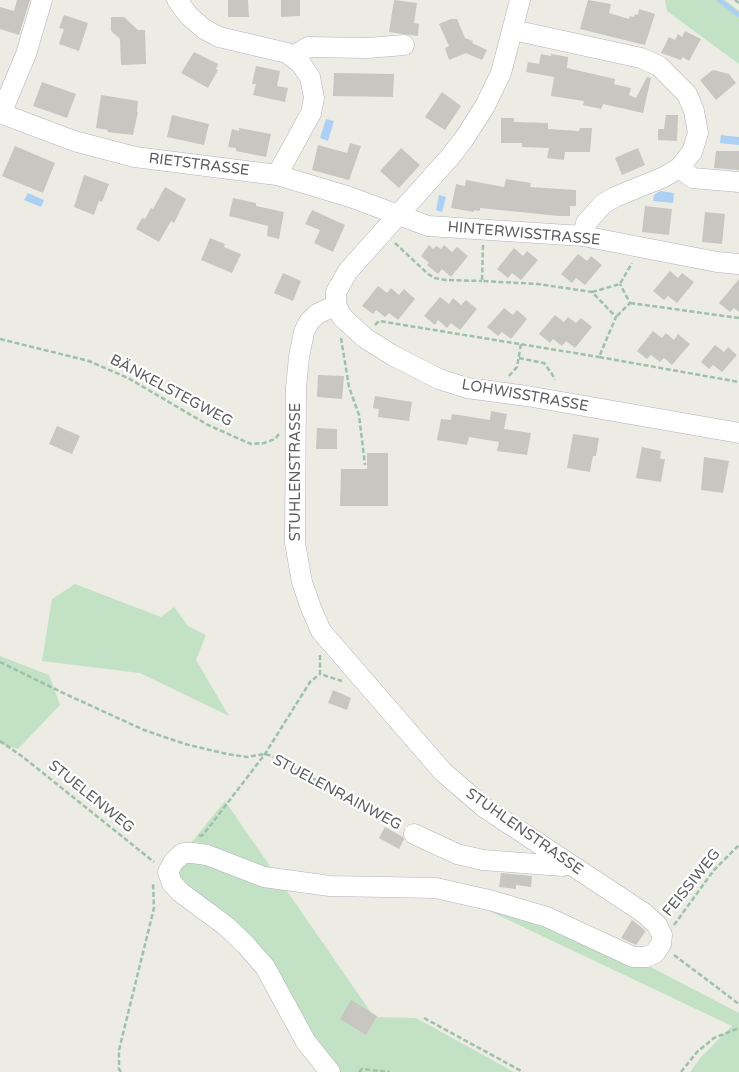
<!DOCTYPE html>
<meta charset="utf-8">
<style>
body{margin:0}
canvas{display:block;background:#ecebe4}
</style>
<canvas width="739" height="1072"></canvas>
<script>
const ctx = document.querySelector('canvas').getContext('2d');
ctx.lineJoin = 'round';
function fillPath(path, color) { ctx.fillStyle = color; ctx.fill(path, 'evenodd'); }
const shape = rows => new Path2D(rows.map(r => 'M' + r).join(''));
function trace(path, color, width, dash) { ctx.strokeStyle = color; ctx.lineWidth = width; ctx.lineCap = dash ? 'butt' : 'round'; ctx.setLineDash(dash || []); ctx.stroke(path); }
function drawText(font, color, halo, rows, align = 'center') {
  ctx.font = font + ' "Varela Round",sans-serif'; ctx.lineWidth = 4.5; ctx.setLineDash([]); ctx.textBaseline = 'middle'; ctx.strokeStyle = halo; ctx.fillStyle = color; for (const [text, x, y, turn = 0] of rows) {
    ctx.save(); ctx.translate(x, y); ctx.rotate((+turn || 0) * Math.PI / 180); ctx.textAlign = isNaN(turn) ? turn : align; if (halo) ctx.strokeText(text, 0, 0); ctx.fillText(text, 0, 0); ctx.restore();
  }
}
fillPath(shape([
 [665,0,725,0,739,11,739,64,667,11],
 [75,584,161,617,174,607,188,626,206,635,196,660,229,716,140,673,42,661,52,599],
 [0,656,49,675,60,705,18,749,0,744],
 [225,801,374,1017,416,1018,514,1072,330,1072,265,967,180,892,174,861,183,853],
 [483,908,591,936,739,1013,739,1072,690,1072,701,1057,732,1026]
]), '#c3e1c5');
fillPath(shape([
 [326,119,334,121,328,141,320,138],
 [721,135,739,137,739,145,720,143],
 [660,191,674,193,673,203,653,201,654,195],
 [28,193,44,200,41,207,24,200],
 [439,195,446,197,442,212,436,210]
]), '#acd0f4');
trace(shape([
 [719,0,739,15]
]), '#acd0f4', 4.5);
fillPath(shape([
 [17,0,30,0,19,35,0,29,0,7,14,11],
 [228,0,248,0,249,17,228,17],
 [281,0,300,0,300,16,281,17],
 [394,0,417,3,414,23,419,24,418,36,389,32],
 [588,0,611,4,609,13,629,19,630,16,634,17,635,14,638,15,639,9,655,14,645,45,580,29],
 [64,15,88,23,79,51,59,44,64,29,59,28],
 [111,17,124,17,138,30,145,30,146,64,121,65,120,39,111,31],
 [451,19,457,19,465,38,473,41,472,43,487,50,482,60,466,53,449,60,445,48,449,46,439,24],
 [685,31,701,39,689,61,683,57,681,60,661,53,669,37,675,40,678,34,682,37],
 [194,52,218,64,216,69,218,70,208,88,181,73],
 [541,54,551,56,551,54,568,57,567,68,615,79,614,84,631,88,629,95,636,98,647,77,651,78,643,113,603,104,601,109,583,105,584,101,551,96,554,77,526,72,528,62,539,64],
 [256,66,280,71,277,86,288,88,285,102,253,95,256,84,252,84],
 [713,70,729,74,736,83,716,100,700,80],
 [334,73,394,74,393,97,333,96],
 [42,82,76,94,67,118,33,106],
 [442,92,461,106,445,130,425,117],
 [101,95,138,101,137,112,138,112,133,135,107,132,108,130,96,128],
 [172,115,209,124,204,145,167,137],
 [666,115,678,115,677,141,658,140,658,129,664,129],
 [501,118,514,118,514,122,548,123,548,129,579,131,580,128,592,128,590,152,565,152,564,160,547,158,549,148,522,147,522,143,501,143],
 [239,128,271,134,266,157,236,151,236,148,228,147,232,129,239,131],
 [350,143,361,146,349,180,312,170,318,145,347,153],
 [15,146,55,163,43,193,2,176],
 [401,148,420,165,399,188,380,171],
 [638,148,645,165,622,175,615,158],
 [716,151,739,151,739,170,714,168],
 [84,175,109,184,102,202,99,201,94,215,74,207],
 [506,179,531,183,530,187,576,190,576,206,570,206,570,216,559,216,480,208,480,211,474,210,474,212,451,208,456,184,465,186,466,180,504,187],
 [165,187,186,199,174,223,171,221,159,242,136,229,142,218,145,219,151,208,153,209],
 [233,198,256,203,256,206,284,212,279,239,267,236,268,226,229,216],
 [645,206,672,209,669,235,642,232],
 [312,210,345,225,333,252,314,243,320,230,305,224],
 [705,212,725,214,722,244,702,242],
 [210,238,225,244,224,247,241,254,232,273,201,260],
 [429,245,433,249,436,246,441,249,444,245,452,252,457,247,468,256,451,277,442,269,438,274,427,265,429,263,421,256],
 [514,248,523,256,527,251,538,260,521,280,512,273,508,278,497,269],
 [578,254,587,261,591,256,602,265,585,285,576,278,572,283,561,274],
 [670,271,678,278,682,273,694,282,677,303,668,296,664,300,653,291],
 [283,273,301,281,293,301,274,293],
 [739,279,739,312,734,308,730,312,719,303],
 [378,286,387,293,391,288,399,295,404,289,415,299,398,320,389,313,385,317,376,310,373,314,362,306],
 [440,297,449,304,453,298,461,305,466,300,477,309,460,330,451,323,447,328,438,320,435,325,424,316],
 [504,308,513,315,517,310,527,319,511,339,502,332,498,336,487,327],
 [555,315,564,322,568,317,576,323,581,318,592,327,575,348,566,341,562,346,553,339,550,343,539,334],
 [653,331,662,338,666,333,674,340,678,334,690,344,672,365,664,358,660,362,651,355,647,359,637,351],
 [715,345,724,352,728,347,737,355,722,372,713,365,709,369,701,362],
 [318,375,344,376,342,399,317,397],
 [375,396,412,402,409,421,378,417,379,409,373,408],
 [491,411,507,414,504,429,531,433,527,455,497,451,499,442,469,437,467,445,437,440,441,419,451,420,452,414,490,420],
 [57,426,80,436,72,454,49,444],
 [317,428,337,429,337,449,316,449],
 [573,434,599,438,596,456,593,456,590,472,567,468],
 [642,447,661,451,660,459,665,459,661,482,636,478],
 [367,453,388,453,388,506,340,506,341,469,367,469],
 [704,457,729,461,723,493,701,490],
 [333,690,351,698,347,710,328,703],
 [385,827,403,837,404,839,399,849,379,838],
 [501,873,532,876,531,887,516,885,516,889,499,887],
 [632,920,646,931,636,945,621,938],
 [351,1000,377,1016,366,1035,340,1019]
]), '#c8c6c0');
const minor = shape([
 [177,0,189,16,204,29,219,37,287,53,301,64,310,77,314,98,311,113,277,175],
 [520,0,501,73,485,106,464,139,450,157,348,271,336,292,336,305,342,317,365,338,392,355,439,379,467,388,527,396,739,433],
 [513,30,641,58,659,66,687,94,694,111,698,133,692,152,679,168,664,177,615,197,603,204,586,223,583,236],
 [292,57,308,47,368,48,404,45],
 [0,113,74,141,135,157,277,175,350,197,428,226,583,236,717,262,739,264],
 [1,114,26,54,42,0],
 [679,168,693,178,739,182],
 [414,834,457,854,483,860,563,866,566,863],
 [330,1072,306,1042,265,967,245,944,226,926,180,892,172,883,168,872,174,861,183,853,193,853,207,855,264,877,330,886,436,888,493,901,547,917,633,957,646,957,655,953,661,944,662,935,657,925,644,913,485,808,443,772,321,631,311,608,302,582,295,543,296,388,299,357,304,332,309,322,317,314,336,305]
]);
trace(minor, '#b1b3b7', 21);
trace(shape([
 [735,0,739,3],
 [395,243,428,274,435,278,445,280,482,281],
 [483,245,482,281,538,284,592,292,616,317,599,357,739,382],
 [592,292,620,284,632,263],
 [630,303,739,318],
 [617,316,630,303,620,284],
 [375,325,379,321,599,357],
 [341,338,349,387,359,415,365,465],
 [0,339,89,361,128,378,208,425,251,444,264,443,275,439,279,434],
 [519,358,544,363,552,374,555,380],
 [509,376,517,367,521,344],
 [320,655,320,674,342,681],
 [0,662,61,692,144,730,185,744,227,754,247,757,265,754,272,756,400,826],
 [0,741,23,757,154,862],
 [199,836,203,835,265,754,310,682,320,674],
 [674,925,714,870,739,845],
 [674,955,739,1004],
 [424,1018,523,1072],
 [121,1072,119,1069,119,1050,154,908,153,883],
 [359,1072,362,1069,390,1072],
 [681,1072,697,1052,714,1038,739,1028]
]), '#9dc1aa', 2.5, [5, 2.5]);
trace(minor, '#fff', 20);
drawText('15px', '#5c5e63', '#fff', [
 ["RIETSTRASSE",199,165,7],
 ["HINTERWISSTRASSE",524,234,5],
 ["BÄNKELSTEGWEG",171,391,28],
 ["LOHWISSTRASSE",525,396,10],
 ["STUHLENSTRASSE",296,472,-90],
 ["STUELENRAINWEG",337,793,28],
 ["STUELENWEG",91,797,39],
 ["STUHLENSTRASSE",524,832,35],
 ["FEISSIWEG",692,883,-51]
]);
</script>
